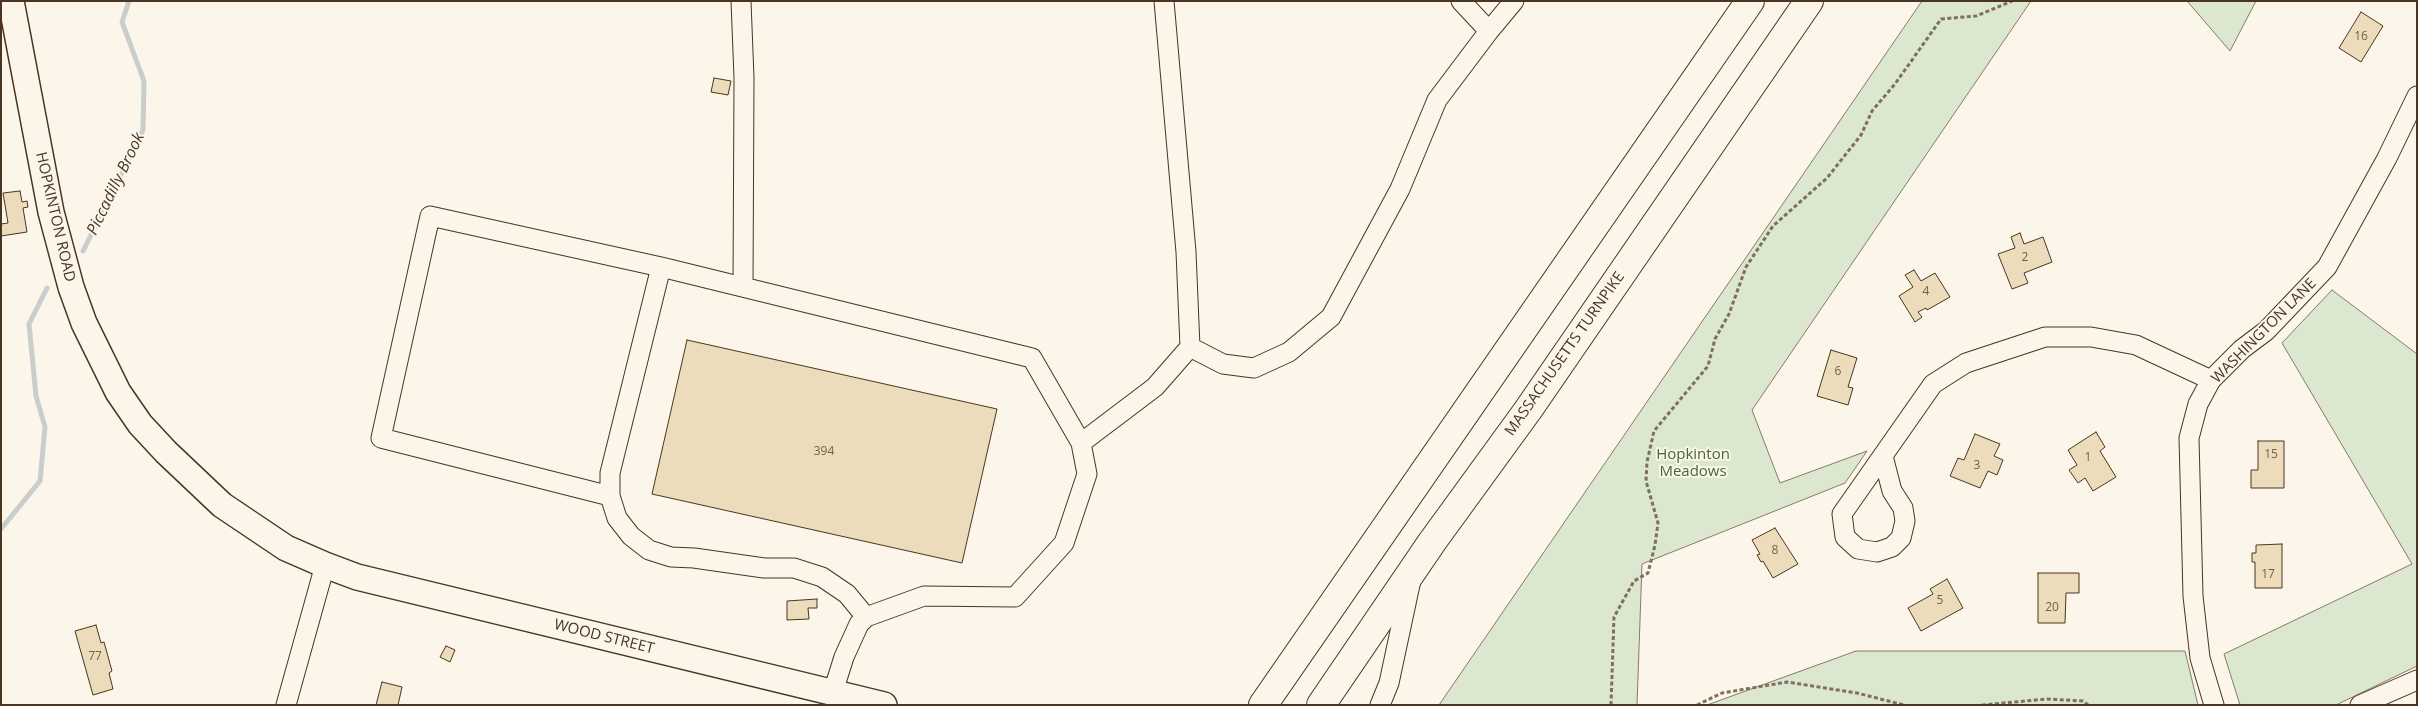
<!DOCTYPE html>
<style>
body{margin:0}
#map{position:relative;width:2418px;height:706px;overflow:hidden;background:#fbf6e9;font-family:"Open Sans",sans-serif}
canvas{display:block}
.frame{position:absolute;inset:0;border:2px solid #4a3520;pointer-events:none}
</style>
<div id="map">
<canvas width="2418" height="706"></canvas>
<div class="frame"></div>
</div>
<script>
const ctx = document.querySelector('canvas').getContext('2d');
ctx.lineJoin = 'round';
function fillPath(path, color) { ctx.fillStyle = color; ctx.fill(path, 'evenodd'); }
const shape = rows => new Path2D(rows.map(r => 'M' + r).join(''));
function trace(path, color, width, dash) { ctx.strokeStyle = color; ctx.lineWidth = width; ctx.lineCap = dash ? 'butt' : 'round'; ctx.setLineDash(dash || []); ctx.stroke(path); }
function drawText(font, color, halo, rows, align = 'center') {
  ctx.font = font + ' "Open Sans",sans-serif'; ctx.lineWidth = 4; ctx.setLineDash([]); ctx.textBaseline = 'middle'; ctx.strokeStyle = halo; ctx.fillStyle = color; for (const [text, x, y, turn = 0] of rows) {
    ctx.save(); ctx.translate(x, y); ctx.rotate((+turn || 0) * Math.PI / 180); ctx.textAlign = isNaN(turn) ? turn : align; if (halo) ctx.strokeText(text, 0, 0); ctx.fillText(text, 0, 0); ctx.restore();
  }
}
const green = shape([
 [1922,1,2031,1,1752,410,1780,483,1867,451,1845,483,1642,564,1637,705,1439,705,1922,1],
 [2187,1,2256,1,2230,51,2187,1],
 [2332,290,2417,354,2417,666,2336,705,2240,705,2224,654,2412,564,2282,343,2332,290],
 [1856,651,2185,651,2198,705,1707,705,1856,651]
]);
fillPath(green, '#dce7d0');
trace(green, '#887966', 1);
trace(shape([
 [83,251,143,130,144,81,122,22,129,1],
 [1,529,40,481,45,427,36,396,29,324,47,288]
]), '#c9cecd', 5);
const building = shape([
 [2361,12,2383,26,2361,62,2339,48,2361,12],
 [714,78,731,81,728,95,711,92,714,78],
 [20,191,22,202,27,201,28,207,23,208,27,232,1,236,1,224,8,223,3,193,20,191],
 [2020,233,2024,244,2043,237,2052,262,2024,273,2028,283,2012,289,1998,254,2015,248,2011,237,2020,233],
 [1914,270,1921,281,1935,273,1950,297,1927,310,1926,308,1918,312,1922,317,1915,322,1899,296,1913,287,1905,275,1914,270],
 [687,340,997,409,962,563,652,494,687,340],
 [1831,350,1857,358,1848,387,1853,388,1848,405,1817,396,1831,350],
 [2096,432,2105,447,2100,451,2116,477,2093,491,2085,478,2078,483,2069,470,2077,465,2068,450,2096,432],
 [1975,434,2000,444,1994,456,2003,460,1997,475,1988,471,1980,488,1950,476,1958,458,1964,460,1975,434],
 [2258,441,2284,441,2284,488,2251,488,2251,470,2258,470,2258,441],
 [1775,528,1798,564,1773,578,1763,561,1761,562,1757,555,1760,554,1752,540,1775,528],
 [2282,544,2282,588,2255,588,2255,562,2252,562,2252,553,2256,553,2256,545,2282,544],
 [2038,573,2079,573,2079,593,2066,593,2065,623,2038,623,2038,573],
 [1947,579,1963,608,1921,631,1908,608,1933,594,1930,589,1947,579],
 [817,599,817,608,808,608,809,619,787,620,787,601,817,599],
 [96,625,101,643,104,642,112,671,109,673,113,689,93,695,75,631,96,625],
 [446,646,455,650,450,662,440,657,446,646],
 [382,682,402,687,398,705,376,705,382,682]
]);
fillPath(building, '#ecdcbc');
trace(building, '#4a3520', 1);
const minor = shape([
 [741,1,744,78,743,287],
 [1461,1,1489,31],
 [1190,347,1223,364,1254,368,1289,352,1331,317,1400,189,1437,100,1489,31,1514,1],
 [1883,456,1892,491,1903,508,1905,521,1901,538,1892,547,1877,552,1858,549,1845,537,1842,514,1933,384,1966,363,2045,337,2091,337,2136,345,2211,380],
 [610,496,381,438,430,216,661,267],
 [866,617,847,594,822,577,794,568,764,568,694,558,671,557,649,550,631,536,617,518,610,496,610,473,661,267,1032,358,1081,443],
 [833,692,844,657,859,624,866,617,924,596,1015,597,1064,543,1087,474,1081,443,1155,387,1190,347,1186,252,1164,1],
 [286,705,325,565],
 [1380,705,1389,683,1411,580],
 [2214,705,2200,658,2193,596,2189,438,2198,404,2211,380,2242,349,2266,331,2327,267,2387,158,2417,96],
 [2360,705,2417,680]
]);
const major = shape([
 [11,1,51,212,71,287,84,323,118,392,140,424,166,452,222,505,286,548,325,565,357,577,884,705]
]);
const highway = shape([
 [1263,705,1750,1],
 [1321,705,1432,542,1528,410,1809,1]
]);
trace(minor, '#4a3520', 21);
trace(major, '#4a3520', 28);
trace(highway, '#4a3520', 30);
trace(shape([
 [1611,705,1614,617,1634,581,1648,573,1655,545,1658,523,1646,481,1647,462,1654,431,1708,366,1715,339,1729,314,1746,267,1773,226,1827,178,1861,135,1872,111,1895,84,1941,19,1976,16,2012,1],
 [1697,705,1722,693,1787,682,1857,693,1904,705],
 [1982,705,2047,699,2083,701,2088,705]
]), '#7f6f5c', 3, [4, 2.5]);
trace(minor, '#fbf6e9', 19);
trace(major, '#fbf6e9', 25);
trace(highway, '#fbf6e9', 28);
drawText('12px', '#725f47', null, [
 ["16",2361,37],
 ["2",2025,258],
 ["4",1926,292],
 ["6",1838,372],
 ["394",824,452],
 ["15",2271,455],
 ["1",2088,458],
 ["3",1977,466],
 ["8",1775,551],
 ["17",2268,575],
 ["5",1940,601],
 ["20",2052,608],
 ["77",95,657]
]);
drawText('15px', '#4a3520', '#fbf6e9', [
 ["HOPKINTON ROAD",55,217,77],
 ["WASHINGTON LANE",2264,331,-45],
 ["MASSACHUSETTS TURNPIKE",1565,354,-55],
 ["WOOD STREET",604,637,14]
]);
drawText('15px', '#436837', '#fbf6e9', [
 ["Hopkinton",1693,455],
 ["Meadows",1693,472]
]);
drawText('italic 16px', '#4a3520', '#fbf6e9', [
 ["Piccadilly Brook",116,184,-64]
]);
</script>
